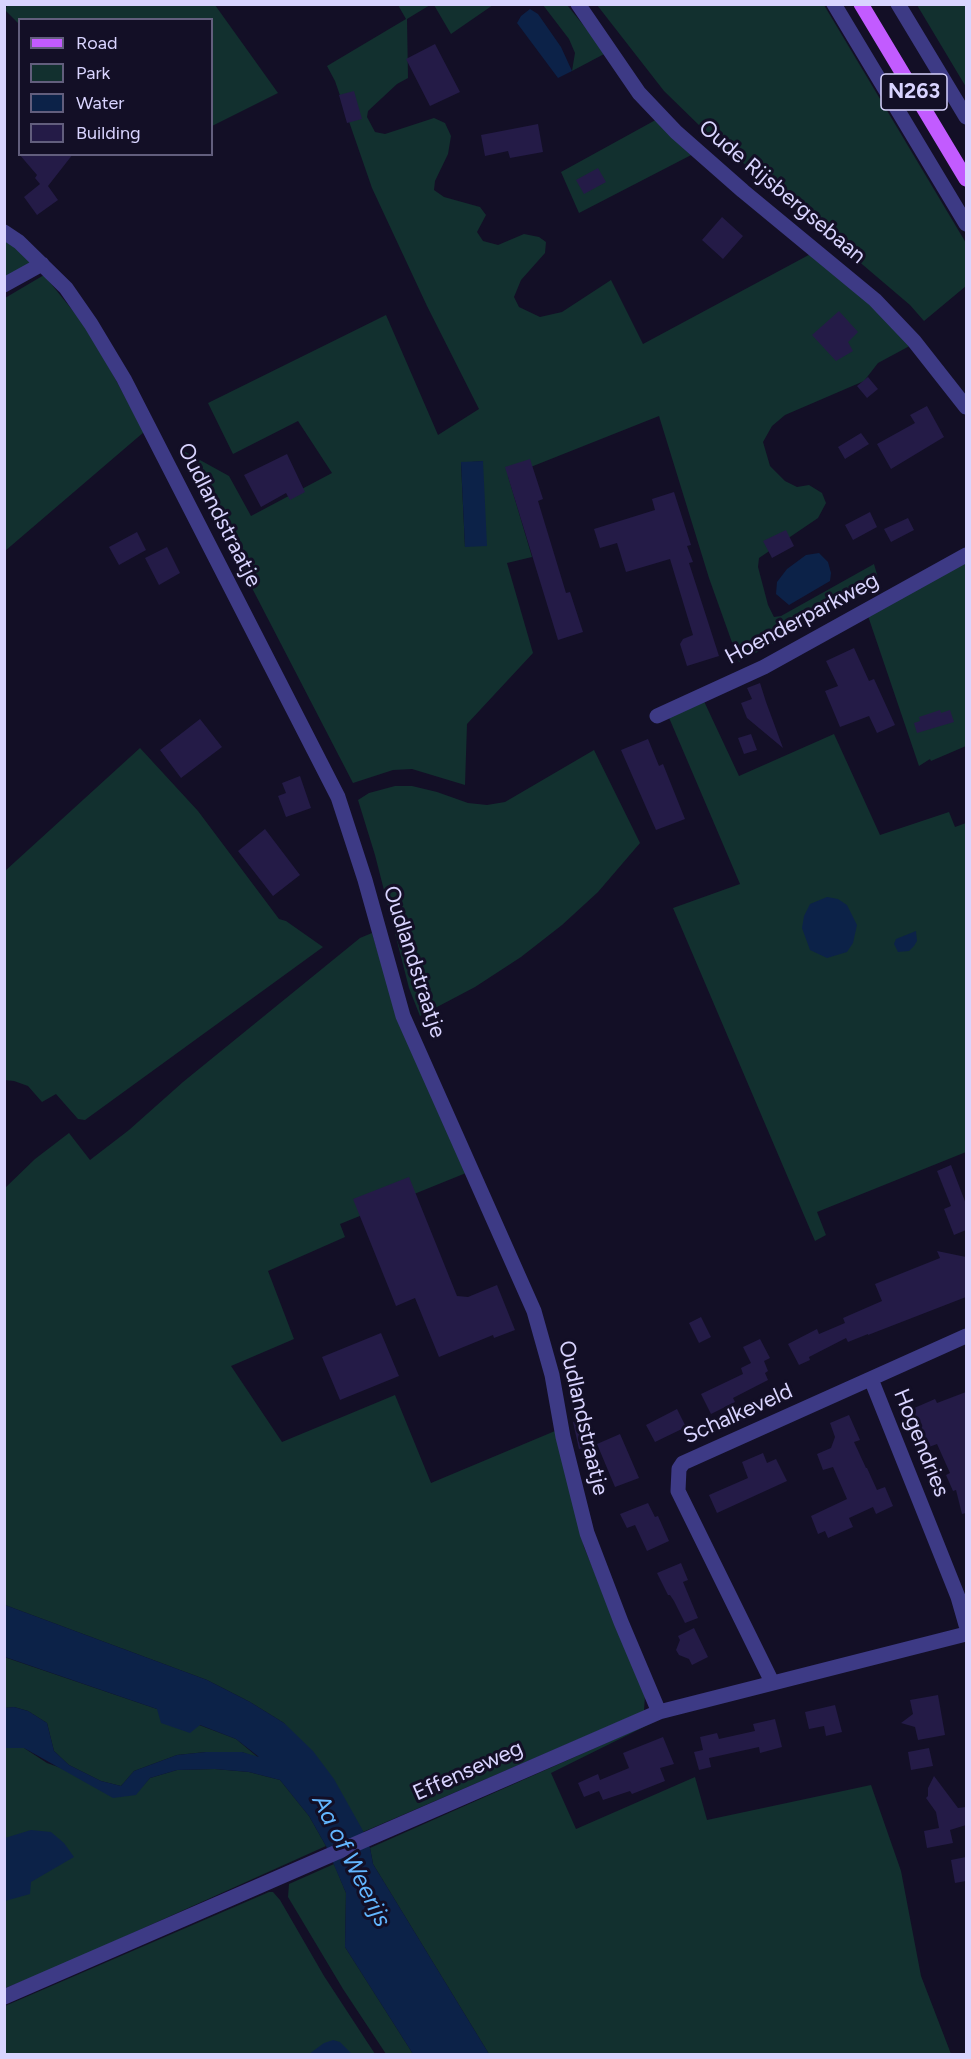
<!DOCTYPE html>
<style>
body{margin:0}
#map{position:relative;width:971px;height:2059px;overflow:hidden;background:#130f26;font-family:Figtree,sans-serif}
canvas{display:block}
.frame{position:absolute;inset:0;border:6px solid #d9d4ff;pointer-events:none}
.legend{position:absolute;left:18px;top:18px;width:195px;height:138px;box-sizing:border-box;background:#130f26;border:2px solid #625e7d;margin:0;padding:8px 10px;list-style:none;font-size:18px;color:#d9d4ff}
.legend li{display:flex;align-items:center;gap:12px;height:30px}
.legend b{width:30px;border:2px solid #625e7d}
</style>
<div id="map">
<canvas width="971" height="2059"></canvas>
<div class="frame"></div>
<ul class="legend">
<li><b style="height:8px;background:#c25bff"></b>Road</li>
<li><b style="height:16px;background:#12302f"></b>Park</li>
<li><b style="height:16px;background:#0c2248"></b>Water</li>
<li><b style="height:16px;background:#241b47"></b>Building</li>
</ul>
</div>
<script>
const ctx = document.querySelector('canvas').getContext('2d');
ctx.lineJoin = 'round';
function fillPath(path, color) { ctx.fillStyle = color; ctx.fill(path, 'evenodd'); }
const shape = rows => new Path2D(rows.map(r => 'M' + r).join(''));
function trace(path, color, width, dash) { ctx.strokeStyle = color; ctx.lineWidth = width; ctx.lineCap = dash ? 'butt' : 'round'; ctx.setLineDash(dash || []); ctx.stroke(path); }
function drawText(font, color, halo, rows, align = 'center') {
  ctx.font = font + ' Figtree,sans-serif'; ctx.lineWidth = 6; ctx.setLineDash([]); ctx.textBaseline = 'middle'; ctx.strokeStyle = halo; ctx.fillStyle = color; for (const [text, x, y, turn = 0] of rows) {
    ctx.save(); ctx.translate(x, y); ctx.rotate((+turn || 0) * Math.PI / 180); ctx.textAlign = isNaN(turn) ? turn : align; if (halo) ctx.strokeText(text, 0, 0); ctx.fillText(text, 0, 0); ctx.restore();
  }
}
fillPath(shape([
 [8,4,215,5,278,93,212,126,212,20,20,20,19,24,5,10],
 [398,5,430,5,407,19,408,78,397,84,368,111,367,117,375,132,385,134,434,118,445,123,451,136,448,154,435,181,434,190,444,197,480,207,486,215,477,232,483,241,498,245,524,234,539,237,546,242,545,253,521,280,514,297,519,307,540,317,562,312,611,280,643,344,818,250,917,342,878,363,864,381,785,415,772,426,763,442,770,466,785,481,797,487,809,485,822,493,826,503,818,518,759,558,758,567,768,605,774,617,781,616,874,564,880,585,739,662,709,578,659,416,508,476,532,557,507,563,533,653,467,724,465,785,412,769,393,770,353,783,180,449,229,476,251,516,332,473,298,421,233,454,208,403,386,315,438,435,479,409,427,306,372,188,335,81,327,66,406,19],
 [483,461,465,547,461,463],
 [434,5,493,5,451,34],
 [543,5,567,5,606,53,572,71,575,53,569,39],
 [597,5,824,5,966,243,966,286,924,321,910,305,702,128,664,91],
 [917,5,966,5,966,87],
 [661,117,697,152,579,213,561,172],
 [4,237,36,261,4,279],
 [44,275,90,332,144,432,5,551,5,298],
 [966,556,966,746,931,761,930,759,919,766,867,613],
 [702,697,739,776,834,734,880,835,949,812,955,827,966,823,966,1152,817,1212,826,1235,815,1241,673,908,740,884,667,713],
 [140,748,198,811,279,919,286,921,323,947,85,1120,78,1119,56,1094,42,1102,28,1086,14,1081,5,1080,5,871],
 [594,750,640,843,598,892,562,925,521,957,475,987,420,1016,409,988,375,855,358,800,369,793,395,786,412,786,437,792,468,803,487,805,505,802],
 [372,933,398,1018,466,1173,340,1224,345,1237,268,1271,294,1339,231,1366,282,1442,395,1395,431,1483,555,1431,584,1547,645,1695,644,1711,363,1832,354,1816,284,1723,250,1702,207,1680,5,1605,5,1188,35,1159,69,1133,90,1160,129,1130,183,1082,360,938],
 [4,1657,157,1709,236,1739,260,1759,242,1752,206,1752,177,1755,134,1771,121,1786,101,1781,69,1765,54,1751,47,1723,28,1711,14,1707,5,1708],
 [658,1720,551,1773,576,1829,695,1777,707,1820,871,1785,901,1871,921,1976,951,2054,489,2054,373,1864,370,1848],
 [8,1747,24,1748,47,1763,135,1795,150,1778,177,1770,215,1769,249,1772,280,1780,309,1816,326,1846,46,1972,5,1988,5,1748],
 [334,1864,346,1893,345,1947,413,2054,386,2054,343,1989,288,1897,289,1884],
 [269,1892,273,1892,280,1900,324,1976,375,2054,5,2054,5,2006]
]), '#12302f');
fillPath(shape([
 [530,9,538,14,561,47,572,71,558,78,517,23,521,16],
 [483,461,487,546,465,547,461,462],
 [819,553,828,562,831,573,830,581,789,605,776,594,777,582,787,569,806,555],
 [827,897,838,899,847,905,857,925,853,943,847,952,827,958,810,950,802,928,804,916,810,904],
 [916,931,917,941,914,946,909,951,898,952,894,944,896,939],
 [5,1605,207,1680,250,1702,284,1723,313,1751,334,1779,362,1829,370,1848,373,1864,489,2054,413,2054,345,1947,346,1893,326,1846,309,1816,280,1780,249,1772,215,1769,177,1770,150,1778,136,1795,113,1798,24,1748,5,1748,4,1708,14,1707,28,1711,47,1723,54,1751,69,1765,101,1781,121,1786,134,1771,177,1755,206,1752,242,1752,259,1757,236,1739,200,1725,190,1733,161,1723,157,1709,5,1657],
 [31,1830,51,1832,64,1843,74,1857,31,1882,30,1894,5,1901,5,1838],
 [333,2040,340,2042,352,2054,309,2054,324,2043]
]), '#0c2248');
fillPath(shape([
 [435,44,460,92,430,106,406,59],
 [354,91,362,119,347,123,339,95],
 [538,124,543,152,510,158,508,151,485,156,481,135],
 [19,154,73,154,48,186,58,200,37,215,24,197,40,184,35,178,37,175],
 [598,168,606,182,584,194,576,180],
 [722,217,743,236,723,259,702,240],
 [839,311,858,332,848,342,853,351,836,361,812,335],
 [868,377,878,389,867,398,857,386],
 [927,406,944,437,891,469,877,444,915,423,910,415],
 [861,433,869,444,845,459,838,447],
 [287,454,305,492,290,500,286,493,261,507,244,475],
 [530,459,543,499,538,501,566,593,570,592,583,632,558,640,505,467],
 [674,492,691,545,687,546,693,562,689,563,719,656,687,666,680,644,683,639,693,635,670,559,626,572,617,543,600,548,594,529,655,510,652,499],
 [870,512,877,527,853,540,845,525],
 [908,518,914,530,891,542,884,529],
 [786,530,794,546,772,558,763,541],
 [137,532,146,550,119,565,109,547],
 [167,547,180,573,159,585,145,558],
 [854,648,869,681,874,679,895,725,877,733,869,716,840,727,825,691,838,686,826,661],
 [760,683,766,702,783,748,747,718,741,703,752,699,747,688],
 [940,710,941,713,950,710,954,722,917,733,914,723,920,721,919,717],
 [200,719,222,747,181,778,160,750],
 [751,734,757,750,744,754,738,738],
 [648,739,659,766,663,764,685,819,656,830,621,750],
 [300,776,311,808,286,817,278,796,286,793,282,783],
 [265,829,300,875,273,896,238,851],
 [951,1165,966,1204,966,1230,954,1235,944,1209,951,1206,937,1171],
 [409,1177,457,1296,468,1297,497,1285,515,1330,494,1338,493,1335,439,1357,415,1298,396,1306,353,1199],
 [937,1251,966,1257,966,1297,868,1335,868,1334,848,1342,846,1338,809,1357,810,1360,799,1365,788,1344,817,1329,819,1334,845,1323,843,1318,882,1301,875,1284,940,1258],
 [701,1317,711,1337,699,1343,689,1323],
 [381,1333,399,1376,340,1400,322,1357],
 [760,1339,770,1358,764,1361,768,1371,765,1373,768,1380,733,1398,735,1402,711,1414,701,1394,743,1374,741,1368,751,1363,743,1347],
 [966,1392,966,1513,962,1514,956,1490,953,1491,946,1475,950,1473,937,1444,929,1447,912,1409,935,1399,937,1403],
 [677,1409,686,1427,655,1442,646,1425],
 [849,1415,860,1440,854,1442,866,1468,867,1468,877,1490,885,1487,893,1506,876,1514,873,1507,849,1518,853,1527,828,1538,825,1531,818,1534,811,1516,847,1499,833,1467,823,1470,817,1454,831,1448,835,1437,830,1423],
 [588,1419,594,1446,579,1449,573,1422],
 [620,1434,639,1478,615,1487,597,1444],
 [763,1453,767,1463,776,1459,787,1481,717,1513,709,1495,748,1478,742,1462],
 [648,1503,655,1517,658,1516,669,1541,647,1551,635,1525,627,1528,620,1514],
 [681,1563,688,1580,683,1582,698,1618,685,1623,674,1601,670,1595,668,1595,657,1573],
 [694,1628,708,1657,692,1665,689,1659,679,1655,676,1650,680,1640,678,1636],
 [938,1695,945,1735,918,1740,915,1727,901,1723,913,1714,910,1700],
 [835,1705,842,1732,826,1736,824,1726,809,1729,805,1712],
 [775,1719,782,1747,760,1753,759,1747,709,1758,711,1767,699,1770,694,1752,703,1750,700,1737,717,1733,719,1739,755,1731,753,1724],
 [663,1737,674,1764,660,1768,665,1781,632,1794,630,1791,603,1800,599,1791,584,1797,578,1783,598,1774,600,1780,629,1768,623,1753],
 [929,1748,933,1766,911,1770,908,1752],
 [934,1776,958,1808,966,1807,966,1825,950,1830,953,1843,927,1848,924,1831,939,1828,936,1812,926,1798,928,1796,928,1788],
 [966,1857,966,1881,955,1883,951,1860]
]), '#241b47');
trace(shape([
 [578,4,639,93,676,132,743,191,875,300,914,341,966,407],
 [834,4,966,224],
 [898,4,966,117],
 [4,232,19,242,66,288,91,324,124,379,338,797,365,880,403,1016,534,1311,552,1375,563,1437,587,1533,621,1622,659,1712],
 [4,285,42,264],
 [657,716,764,667,966,555],
 [871,1379,958,1597,966,1625],
 [772,1682,678,1491,679,1469,683,1463,966,1336],
 [4,1997,659,1712,966,1634]
]), '#3d3a85', 15);
trace(shape([
 [861,4,966,179]
]), '#c25bff', 15);
for (const [x, y, w] of [
 [914,92,66]
]) { const box = new Path2D(); box.roundRect(x - w / 2, y - 18, w, 36, 4.5); ctx.fillStyle = '#130f26'; ctx.fill(box); trace(box, '#d9d4ff', 1.5); }
drawText('bold 21px', '#d9d4ff', null, [
 ["N263",914,92]
]);
drawText('22px', '#d9d4ff', '#130f26', [
 ["Oude Rijsbergsebaan",782,192,40],
 ["Oudlandstraatje",219,515,63],
 ["Hoenderparkweg",802,619,-28],
 ["Oudlandstraatje",414,962,72],
 ["Schalkeveld",738,1414,-24],
 ["Oudlandstraatje",583,1418,77],
 ["Hogendries",921,1443,68],
 ["Effenseweg",468,1771,-24]
]);
drawText('italic 24px', '#62b6ff', '#130f26', [
 ["Aa of Weerijs",351,1861,63]
]);
</script>
